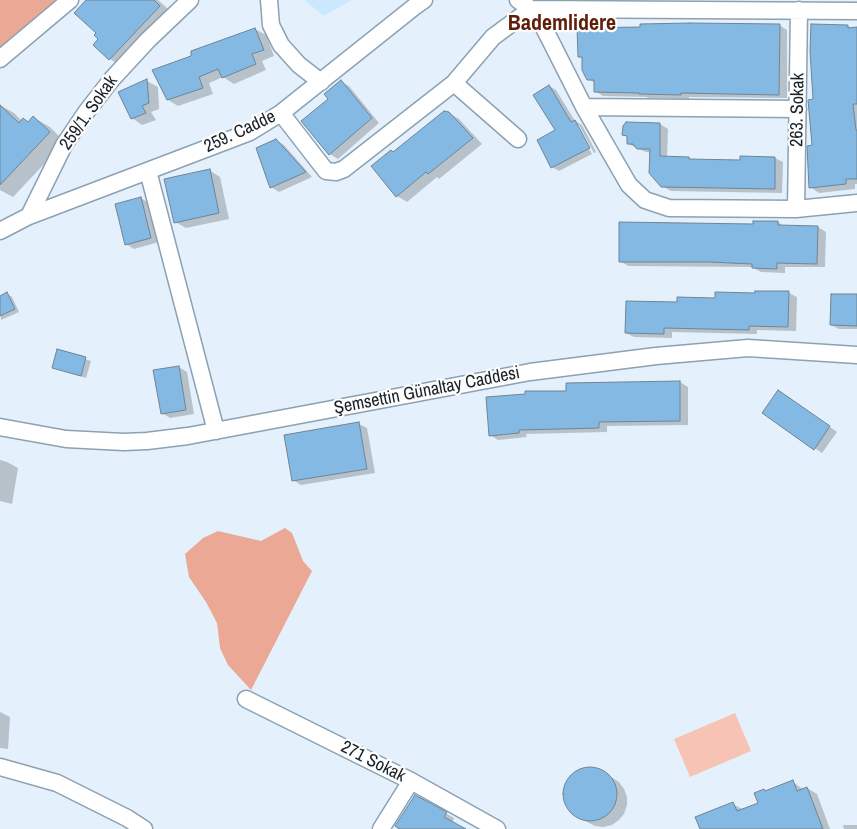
<!DOCTYPE html>
<meta charset="utf-8">
<style>
body{margin:0}
canvas{display:block;background:#e4f1fc}
</style>
<canvas width="857" height="829"></canvas>
<script>
const ctx = document.querySelector('canvas').getContext('2d');
ctx.lineJoin = 'round';
function fillPath(path, color) { ctx.fillStyle = color; ctx.fill(path, 'evenodd'); }
const shape = rows => new Path2D(rows.map(r => 'M' + r).join(''));
function trace(path, color, width, dash) { ctx.strokeStyle = color; ctx.lineWidth = width; ctx.lineCap = dash ? 'butt' : 'round'; ctx.setLineDash(dash || []); ctx.stroke(path); }
function drawText(font, color, halo, rows, align = 'center') {
  ctx.font = font + ' "Archivo Narrow",sans-serif'; ctx.lineWidth = 4.5; ctx.setLineDash([]); ctx.textBaseline = 'middle'; ctx.strokeStyle = halo; ctx.fillStyle = color; for (const [text, x, y, turn = 0] of rows) {
    ctx.save(); ctx.translate(x, y); ctx.rotate((+turn || 0) * Math.PI / 180); ctx.textAlign = isNaN(turn) ? turn : align; if (halo) ctx.strokeText(text, 0, 0); ctx.fillText(text, 0, 0); ctx.restore();
  }
}
fillPath(shape([
 [304,0,352,0,324,16]
]), '#cbe8ff');
fillPath(shape([
 [735,713,751,751,690,777,674,739]
]), '#f6c3b4');
fillPath(shape([
 [0,0,70,0,0,59],
 [285,528,292,533,303,561,312,571,251,690,228,665,220,648,217,623,206,602,189,577,185,554,203,538,218,531,261,541]
]), '#eaa895');
fillPath(shape([
 [88,0,158,0,176,16,126,69,110,59,94,45,100,39],
 [779,25,787,30,787,98,689,97,689,99,648,98,646,97,603,96,595,91,595,83,588,79,584,59,579,57],
 [848,26,852,29,857,28,857,184,855,184,855,189,819,193,810,187,813,146,814,100],
 [255,29,266,35,274,56,262,61,266,70,234,84,223,77,209,83,213,94,178,106,168,100,192,57],
 [147,81,158,87,159,109,151,112,156,120,142,125,132,118],
 [341,82,349,86,379,123,338,159,330,154,303,121,329,99],
 [549,86,556,90,575,121,582,125,596,152,559,171,552,167,556,131],
 [576,125,579,125,594,153,592,154],
 [0,105,14,113,22,121,29,123,34,118,50,127,65,142,13,197,0,190],
 [449,113,459,119,482,144,439,179,437,177,407,202,397,196,394,153],
 [660,124,668,129,667,158,689,158,693,160,741,161,775,158,783,162,782,193,671,191,662,186,651,153,646,152,628,144,628,137,624,135],
 [276,140,284,145,312,177,279,192,271,187],
 [209,170,220,177,229,219,186,228,175,222],
 [141,198,149,203,159,242,134,249,126,244],
 [778,222,785,227,818,227,826,232,825,267,785,267,785,273,761,272,752,267,628,266,620,261,754,225],
 [789,293,797,297,796,331,757,330,757,334,672,332,672,338,634,337,626,333,678,303],
 [7,294,12,297,19,312,1,320,0,297],
 [857,295,857,329,839,329,831,325],
 [58,351,91,361,86,378,54,368],
 [179,367,187,372,194,414,170,418,162,413],
 [680,382,688,387,688,425,607,426,607,432,526,434,527,437,498,440,490,435,567,393],
 [787,396,837,432,822,453,815,448],
 [359,424,367,428,375,473,301,485,293,480],
 [0,460,7,462,18,468,12,504,0,501],
 [0,712,10,717,8,749,0,748],
 [592,768,600,770,619,782,624,789,627,797,627,805,624,814,619,820,612,825,603,827,595,826,575,816,569,810,565,802,564,794,565,785,569,778,576,772,584,769],
 [793,782,804,790,807,788,817,794,830,829,701,829,733,804,744,810,760,803,764,790,767,792],
 [415,796,454,818,452,823,463,829,397,829],
 [843,825,857,825,857,829,844,829]
]), '#0003');
const building = shape([
 [86,0,154,0,160,6,109,60,93,45,98,39,94,35,96,33,74,13,86,0],
 [690,23,780,24,779,95,681,93,681,95,639,94,639,93,594,92,594,80,587,80,582,70,582,57,578,57,577,28,640,27,640,24,690,23],
 [811,24,848,25,848,28,857,27,857,104,853,104,856,130,857,130,857,179,846,179,846,184,809,188,807,146,812,145,808,100,813,99,810,51,811,24],
 [255,28,264,50,252,54,256,64,222,78,218,69,199,77,203,88,167,100,152,70,191,56,191,51,255,28],
 [147,79,149,103,142,106,146,113,131,119,118,92,147,79],
 [341,80,372,118,329,155,301,121,328,99,324,94,341,80],
 [549,85,571,122,575,120,590,148,551,168,537,140,555,130,533,95,549,85],
 [0,105,19,123,23,118,28,122,33,116,50,132,0,185,0,105],
 [444,111,449,112,473,138,428,174,426,172,396,197,371,166,391,150,393,152,444,111],
 [626,122,660,123,660,156,689,157,689,159,740,160,740,156,775,157,775,189,661,187,649,173,650,149,637,149,633,144,627,144,627,136,622,135,623,126,626,122],
 [276,139,306,172,270,188,256,148,276,139],
 [210,169,219,213,174,223,164,179,210,169],
 [141,197,151,238,125,245,115,204,141,197],
 [753,221,778,221,778,225,818,226,817,264,777,263,777,269,752,268,752,264,710,262,619,262,619,222,753,224,753,221],
 [755,291,789,291,788,327,749,326,749,330,664,328,664,334,625,333,626,301,677,302,677,297,715,298,715,292,755,293,755,291],
 [7,292,15,309,0,316,0,296,7,292],
 [831,294,857,294,857,326,830,325,831,294],
 [57,349,86,357,81,376,52,368,57,349],
 [179,366,186,410,161,414,153,370,179,366],
 [680,381,680,421,599,422,599,428,519,430,519,433,489,436,486,397,525,394,525,391,566,391,566,383,680,381],
 [778,390,830,426,814,450,762,413,778,390],
 [359,422,367,469,292,481,284,435,359,422],
 '563 794a27 27 0 1 1 54 0a27 27 0 1 1-54 0Z',
 [793,780,797,791,807,787,823,829,700,829,695,817,733,802,737,811,758,803,754,793,764,789,765,791,793,780],
 [415,795,447,812,444,817,466,829,400,829,395,826,415,795]
]);
fillPath(building, '#83b9e3');
trace(building, '#708494', 1);
const minor = shape([
 [269,0,271,25,281,45,299,65,321,82],
 [518,0,531,9,541,22,584,107,629,185,645,200,669,208,796,209,857,203],
 [531,9,857,11],
 [0,59,70,0],
 [454,83,518,139],
 [584,107,798,109],
 [281,113,326,171,336,172,344,169,454,83,493,37,531,9],
 [148,171,216,431],
 [796,209,799,10],
 [29,216,250,132,281,113,414,7,424,0],
 [0,231,29,216,64,145,87,111,112,79,148,40,190,0],
 [0,427,66,439,124,442,147,441,188,436,530,372,656,356,748,348,857,355],
 [246,699,411,781,497,829],
 [0,767,57,783,127,818,144,829],
 [381,829,411,781]
]);
trace(minor, '#8ca1b1', 19);
trace(minor, '#fff', 16);
drawText('18px', '#192228', '#fdfdfd', [
 ["263. Sokak",798,110,-89],
 ["259/1. Sokak",89,113,-55],
 ["259. Cadde",240,132,-25],
 ["Şemsettin Günaltay Caddesi",427,391,-11],
 ["271 Sokak",373,762,27]
]);
drawText('bold 22px', '#601f0a', '#fdfdfd', [
 ["Bademlidere",562,24]
]);
</script>
